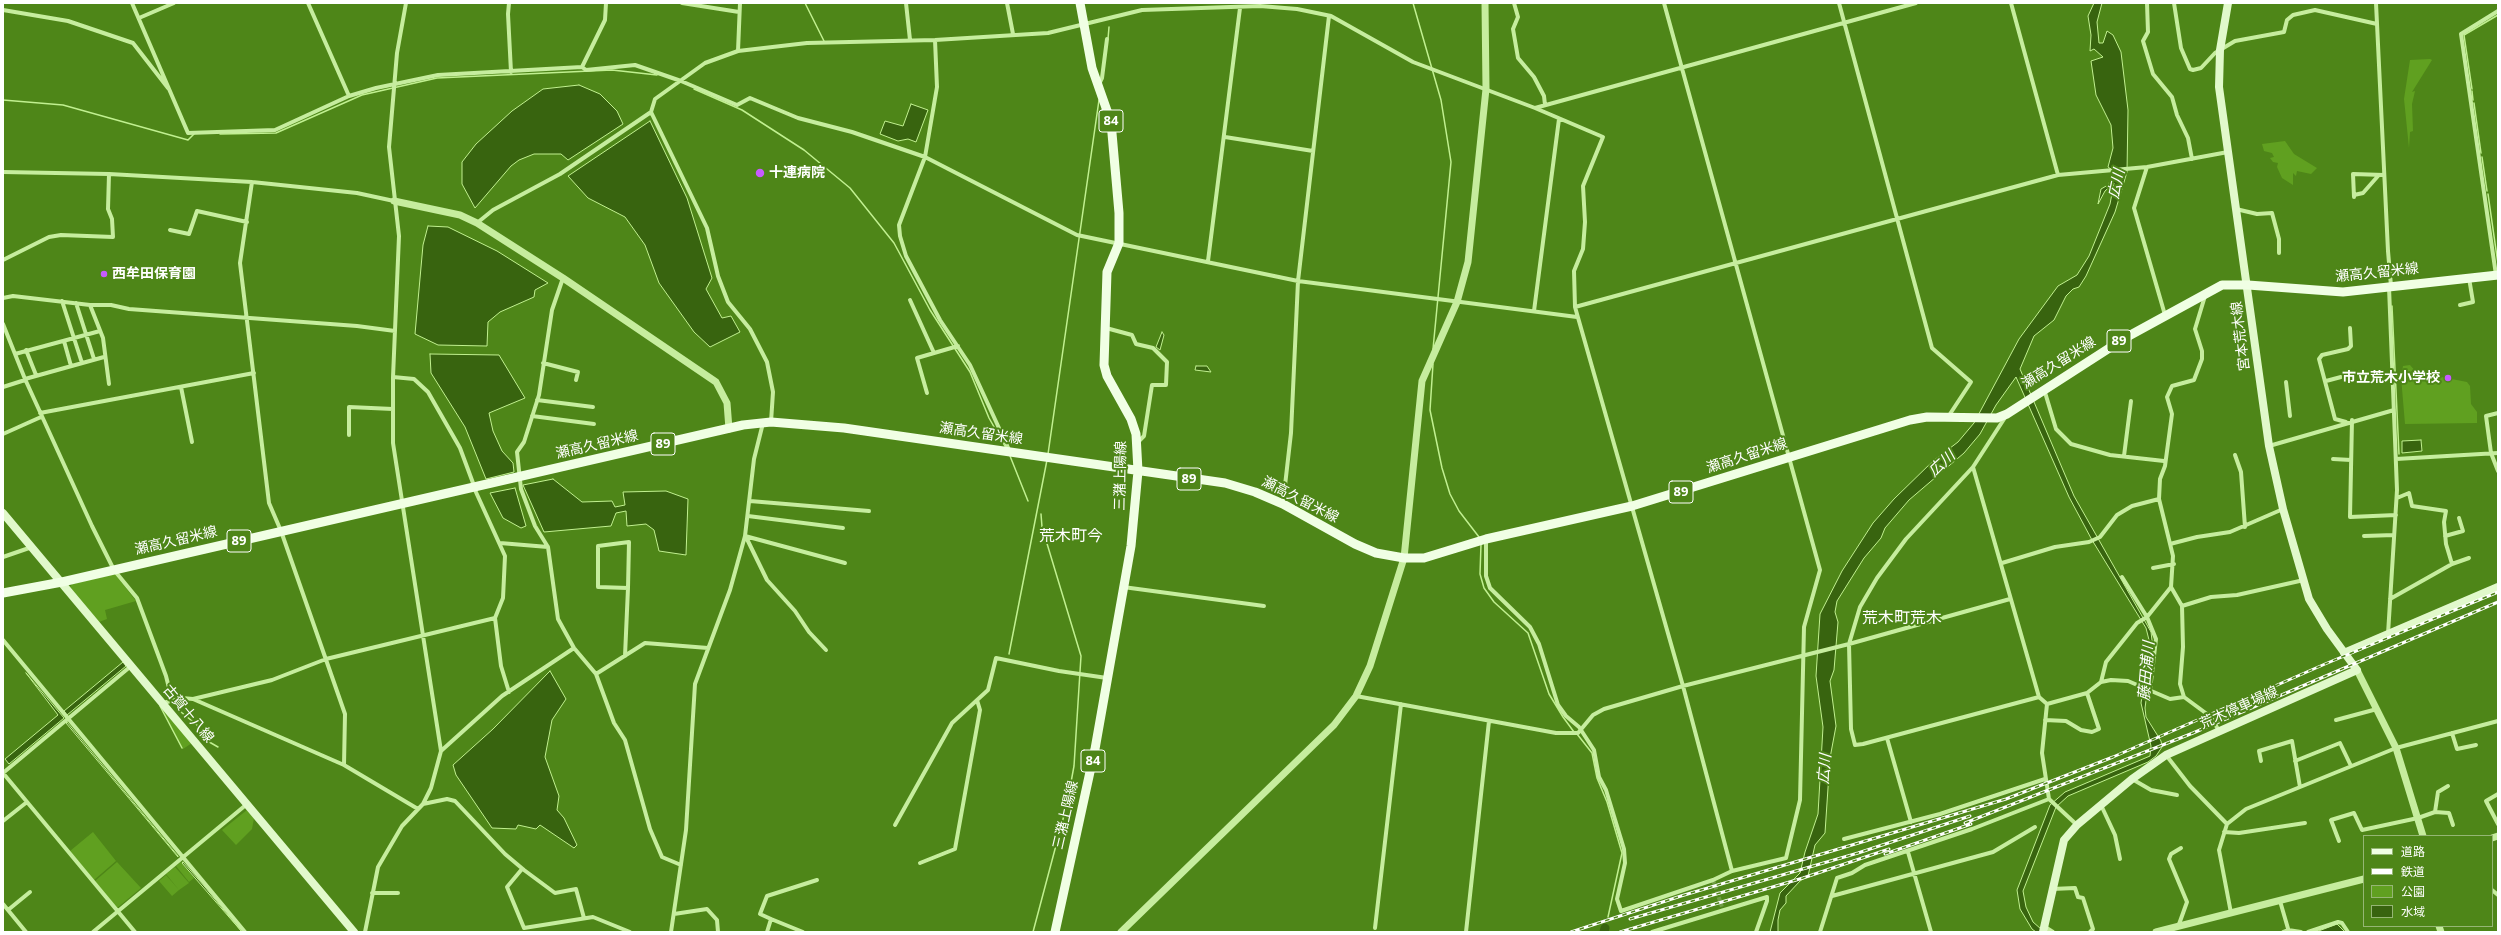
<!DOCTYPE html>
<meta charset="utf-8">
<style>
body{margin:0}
#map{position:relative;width:2501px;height:935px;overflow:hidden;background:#4e8618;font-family:"Open Sans","Noto Sans JP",sans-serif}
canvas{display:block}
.frame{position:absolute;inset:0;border:4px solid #fff;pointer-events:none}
.legend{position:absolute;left:2363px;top:835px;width:130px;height:92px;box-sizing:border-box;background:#4e8618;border:1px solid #95b674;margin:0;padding:5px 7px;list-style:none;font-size:12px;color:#fff}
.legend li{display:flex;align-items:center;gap:8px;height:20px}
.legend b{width:20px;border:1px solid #95b674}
</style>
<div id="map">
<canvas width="2501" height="935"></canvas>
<div class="frame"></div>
<ul class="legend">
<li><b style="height:5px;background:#f0ffe4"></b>道路</li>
<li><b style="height:5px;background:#fff"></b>鉄道</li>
<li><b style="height:11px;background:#60a020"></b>公園</li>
<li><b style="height:11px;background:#38640f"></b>水域</li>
</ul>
</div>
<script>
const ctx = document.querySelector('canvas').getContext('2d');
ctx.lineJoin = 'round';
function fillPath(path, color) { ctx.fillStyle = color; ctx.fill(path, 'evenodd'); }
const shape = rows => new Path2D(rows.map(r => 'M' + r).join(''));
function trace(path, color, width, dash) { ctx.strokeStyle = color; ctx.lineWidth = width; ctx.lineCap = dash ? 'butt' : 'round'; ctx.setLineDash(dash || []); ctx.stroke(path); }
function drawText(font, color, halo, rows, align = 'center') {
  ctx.font = font + ' "Open Sans","Noto Sans JP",sans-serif'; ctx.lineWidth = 4; ctx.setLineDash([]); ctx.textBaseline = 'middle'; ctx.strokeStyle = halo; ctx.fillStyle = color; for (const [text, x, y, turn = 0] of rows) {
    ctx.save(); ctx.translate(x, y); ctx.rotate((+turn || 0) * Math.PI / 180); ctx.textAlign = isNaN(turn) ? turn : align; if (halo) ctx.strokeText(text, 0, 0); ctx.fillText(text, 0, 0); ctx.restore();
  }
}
fillPath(shape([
 [2430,59,2432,60,2412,92,2415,91,2412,104,2413,131,2410,132,2409,148,2404,99,2410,60],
 [2285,141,2294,154,2317,168,2311,174,2297,171,2296,176,2293,173,2293,185,2282,178,2277,167,2278,163,2273,162,2270,158,2274,157,2272,153,2264,151,2262,144],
 [2410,365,2416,372,2467,382,2470,386,2471,404,2477,412,2477,423,2405,424,2401,377,2403,366],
 [115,574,136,601,105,610,107,619,99,622,70,587,72,584],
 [161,707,192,743,183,749],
 [247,810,254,818,252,829,236,845,222,830],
 [93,832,116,861,94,880,70,851],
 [117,862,141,888,117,908,95,881],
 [181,862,194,878,189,882,176,866],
 [175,867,189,883,179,890,166,874],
 [166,875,179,890,172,896,159,881]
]), '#60a020');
const water = shape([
 [2094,3,2102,3,2097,22,2099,43,2103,43,2107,31,2113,35,2121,52,2128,110,2127,172,2115,212,2086,276,2079,287,2073,289,2066,296,2054,320,2034,336,2020,369,2074,496,2151,632,2153,649,2145,708,2146,717,2161,741,2162,747,2156,756,2148,762,2068,796,2056,807,2023,891,2026,907,2033,922,2041,929,2049,932,2036,932,2032,929,2020,909,2017,890,2050,805,2065,792,2150,756,2151,746,2141,703,2150,644,2146,628,2092,540,2069,497,2016,377,1996,405,1980,434,1964,453,1909,500,1885,528,1881,538,1864,558,1837,601,1835,612,1838,622,1834,670,1830,681,1836,726,1830,758,1825,833,1815,845,1808,876,1800,881,1786,896,1786,903,1780,910,1778,920,1778,932,1770,932,1780,893,1800,873,1805,852,1818,814,1823,727,1816,676,1820,614,1842,571,1873,523,1894,499,1933,461,1958,442,1974,423,2019,339,2058,286,2077,275,2089,256,2110,204,2114,183,2105,191,2098,204,2101,189,2108,185,2115,172,2108,167,2113,148,2111,125,2096,95,2091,61,2103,57,2094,49,2090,51,2091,35,2088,16,2094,3],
 [579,85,600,94,617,111,623,124,568,160,561,154,534,154,519,160,511,166,475,208,462,184,462,162,476,144,512,111,543,89,579,85],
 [911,104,928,110,916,142,908,139,898,141,880,134,885,121,903,126,911,104],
 [650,121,687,198,712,278,706,289,722,318,731,316,740,332,710,347,694,332,659,283,645,245,625,217,588,198,568,176,650,121],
 [428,226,448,227,497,251,548,283,535,290,534,297,500,312,488,322,487,346,438,345,415,334,423,245,428,226],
 [1162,332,1164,335,1160,350,1156,347,1162,332],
 [430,354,499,355,525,398,489,413,493,431,502,451,513,463,514,472,486,479,465,427,431,373,430,354],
 [1196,366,1207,366,1211,372,1195,370,1196,366],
 [2421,440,2422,451,2402,453,2402,441,2421,440],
 [553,479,582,502,612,501,615,507,625,505,623,492,666,491,688,499,686,555,659,551,654,530,646,524,627,526,626,511,616,513,611,526,544,532,523,485,553,479],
 [515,488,526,526,521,528,503,518,490,493,515,488],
 [123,662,126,666,67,715,64,711,123,662],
 [550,671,566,699,552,720,545,757,559,796,557,810,564,818,577,845,574,848,540,825,536,829,518,825,516,829,492,828,456,775,453,765,493,729,550,671],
 [26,673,64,718,9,764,5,759,58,715,26,673],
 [67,722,178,856,178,857,66,723,67,722],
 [183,862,205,887,242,932,182,863,183,862],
 [2337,924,2345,932,2316,932,2337,924]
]);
fillPath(water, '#38640f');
trace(water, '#c1f090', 1);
trace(shape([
 [805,3,824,41],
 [1413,3,1441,100,1451,162,1433,349],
 [1108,39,1109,27],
 [694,89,742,110,804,150,850,188,894,243,930,310,970,372,989,418,1006,448],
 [2472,89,2464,35,2498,15],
 [2472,91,2473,100],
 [3,100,63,105,188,140,194,134],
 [2474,103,2481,153],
 [220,134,276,133,362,95,437,78,612,70,657,75],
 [2482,157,2487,191],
 [2488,194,2498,264],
 [2392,306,2399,454],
 [1433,364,1430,410,1442,468,1450,494,1459,511,1479,537],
 [1048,454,1099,100],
 [1010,456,1028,501],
 [1481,544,1480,574,1484,588,1494,602,1528,633,1549,694,1563,717,1574,732],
 [1009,654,1047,460],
 [160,706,182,748],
 [181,712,197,725,204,739,218,747],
 [1577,734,1592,753,1597,778,1607,802,1622,853,1608,917],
 [1033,932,1067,804,1074,766,1081,656,1042,527,1041,514]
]), '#c1f090', 1.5);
trace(shape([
 [1604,932,1605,928]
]), '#38640f', 9);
trace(shape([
 [1713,880,1723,910]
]), '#719e46', 4, [4, 2]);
trace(shape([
 [132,3,188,133,275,130,349,96,376,88,438,75,582,67,586,70,635,65,681,81,737,105,750,98,798,118,852,132,925,157,1077,235,1298,281,1577,317],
 [308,3,349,96],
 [509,3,508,14,511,72],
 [682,3,739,12],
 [906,3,910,40],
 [1007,3,1013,34],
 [1514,3,1518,17,1513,29,1518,58,1534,77,1544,96,1545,105],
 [1839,3,1932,348,1971,382,1948,417],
 [2011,3,2058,175],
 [2147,3,2148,32,2143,41,2153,74,2172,97,2177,115,2188,138,2192,159],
 [2174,3,2181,48,2190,69,2193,70,2201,68,2215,53,2235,41,2284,32,2287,20,2293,15,2315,10,2377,24],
 [2376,3,2388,251,2391,286],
 [3,10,68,21,133,43,168,88],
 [139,18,174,3],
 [935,40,937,87,925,157,899,225,900,236,906,256,940,320,970,365,1010,452],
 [738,51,740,3],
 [582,67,605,20,606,3],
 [1099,84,1102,78,1107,39],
 [1535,108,1603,137,1583,186,1585,222,1583,249,1574,271,1575,307,1683,686,1732,871],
 [651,112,707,228,718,276,728,302,750,329,767,362,773,392,771,422],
 [1225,137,1313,151],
 [2147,167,2134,208,2165,315],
 [3,172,109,174,252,182,357,193,394,201],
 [252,182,240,263,269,503,281,531,345,714,344,765],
 [2354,195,2363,193,2378,176],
 [2354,197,2353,174,2384,175],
 [2236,209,2257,214,2272,213,2279,239,2279,253],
 [477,223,493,210,560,174,651,112,655,99,705,63,738,51,807,43,935,40,1048,33,1142,10,1260,6,1297,9,1331,16,1413,62,1535,108,1916,3],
 [170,230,189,234,197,211,247,222],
 [3,260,49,237,61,235,113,237,112,219,108,209,109,174],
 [1208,261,1240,8],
 [2496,275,2461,34,2498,11],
 [563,278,552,310,539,395,524,442,517,452,521,489,535,526,548,547,558,619,574,648,596,674,614,723,625,740,650,829,662,857,681,865],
 [3,298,13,296,90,305,111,305,129,309,357,326,395,331],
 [910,300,934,353],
 [62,301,82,363],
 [76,303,94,359],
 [90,305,103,338,109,384],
 [2460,305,2473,302,2469,278],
 [1575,307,2058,175,2147,167,2228,152],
 [1534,311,1559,119],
 [3,324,25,379,92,526,114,570,137,598,166,676,172,700],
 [1106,328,1132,335,1136,344,1153,348,1167,362,1166,385,1152,385,1144,436,1137,443],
 [64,341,71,366],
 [26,350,36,375],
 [15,354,100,331],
 [543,363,578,372,576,380],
 [393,377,414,379,428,392,460,448,473,483],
 [25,379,104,357],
 [2326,381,2341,377],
 [2286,382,2290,416],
 [3,387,25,380],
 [181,387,192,442],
 [2044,389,2056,429,2071,444,2110,455,2164,461],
 [927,393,917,358,958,346],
 [537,400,593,407],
 [40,413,254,373],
 [2498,413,2486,416,2491,453,2498,471],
 [532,416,594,424],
 [2006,416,1973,467,1906,539,1877,578,1860,607,1849,644,1851,729,1855,745,1863,744,2039,697],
 [2352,420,2350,517,2396,515],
 [2346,422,2335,419,2319,359,2322,355,2348,349,2351,346,2350,328],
 [3,434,41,417],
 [349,435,349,407,393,409],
 [2269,446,2394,410],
 [2235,455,2241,472,2245,527],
 [2124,456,2131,401],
 [2333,459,2351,460],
 [2396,459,2498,453],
 [1973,467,2039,697,2047,704],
 [475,490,505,556,503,598,495,618,501,666,509,692],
 [750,501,869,511],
 [1283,503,1291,433,1298,281,1329,16],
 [748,516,843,528],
 [745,536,845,563],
 [2364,536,2394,535],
 [2445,536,2463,531,2459,518],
 [746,537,767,580,795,611,809,632,826,650],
 [1486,539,1486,576,1490,588,1530,627,1539,644,1558,705,1566,716,1579,727,1594,750,1599,777,1606,790,1624,849,1625,863,1617,899,1621,911,1713,880,1732,871,1786,858,1800,800,1804,627,1820,570,1664,3],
 [500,543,548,547],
 [2170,544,2197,537,2230,532,2283,509],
 [3,557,32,547],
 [2002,563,2055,547,2089,542,2100,537,2117,515,2132,506,2159,499],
 [2452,564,2469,558],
 [2153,568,2174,564],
 [2122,577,2147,617,2156,639,2150,690],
 [1123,587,1264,606],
 [2171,587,2182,606,2183,647,2180,684,2184,697,2211,717,2219,731],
 [2390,599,2452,564,2446,544,2444,522,2446,511,2412,506,2409,493,2397,498],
 [2182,606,2211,597,2237,595,2304,580],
 [2388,634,2397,490,2389,287],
 [3,640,245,932],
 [625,656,628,588,629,542,598,546,598,587,628,588],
 [596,674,645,643,708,648],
 [2101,682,2106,662,2137,623,2147,617,2171,587,2173,556,2159,499,2160,479,2165,466,2172,414,2167,397,2172,386,2194,380,2202,359,2202,351,2195,329,2205,296],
 [1356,696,1556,733,1578,733,1593,715,1604,709,1683,686,1849,644,2010,599],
 [193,699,272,680,326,659,495,618],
 [163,703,182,698,193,699,344,765,418,809],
 [2047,704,2087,693,2101,682,2111,680,2128,681,2170,699,2184,697],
 [2047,704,2042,753,2049,799,2077,825],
 [2045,720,2066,721,2081,730,2092,732,2099,729,2087,693],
 [2336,720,2377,709],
 [2452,733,2457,749,2476,745],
 [1887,738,1911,822],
 [441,751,502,696,574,648],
 [2166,755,2190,786,2227,824],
 [2261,761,2259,751,2292,741,2300,787],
 [2295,761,2340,743,2351,766],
 [3,773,135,932],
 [3,773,131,666],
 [2132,779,2151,790,2177,795],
 [2498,794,2486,801,2498,824],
 [423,804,447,799,455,801,505,854,524,870,555,893,576,889,584,918],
 [2101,805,2115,835,2120,859],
 [2435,812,2449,813,2453,825],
 [3,821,27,802],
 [895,825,952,723,988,690,996,658,1059,671,1107,678],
 [2224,832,2239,833,2305,823],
 [1844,839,1940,814,2045,779],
 [2339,841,2331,820,2354,813,2362,830,2418,818,2435,812,2438,792,2448,786],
 [1908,852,1931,932],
 [920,863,955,849,980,710,977,700],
 [522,869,507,887,524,928,593,917,630,932],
 [2052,889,2075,888,2078,897,2083,898,2093,929,2090,932],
 [2492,890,2498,895],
 [372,893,398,893],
 [1832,896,1993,852,2035,827],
 [2280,901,2289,932],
 [3,904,26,932],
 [8,910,30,892],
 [2231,913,2219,850,2227,824,2246,809,2396,748,2498,721],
 [674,914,707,909,717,920,718,932],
 [771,919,760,914,767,896,817,880],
 [2045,927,2053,932],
 [2178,927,2187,902,2169,859,2171,854,2181,848],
 [1375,928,1401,704],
 [93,932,247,804],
 [365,932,378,867,402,826,423,804,431,788,441,751,393,443,393,377,399,236,389,147,397,53,406,3],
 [671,932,686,830,695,684,730,590,745,536,754,459,763,423],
 [767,932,771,919,803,932],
 [1466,932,1489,721],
 [1652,932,1767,897,1767,901,1756,932],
 [1820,932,1837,878,1852,873,1865,865,1972,829,2049,799],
 [2283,932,2288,930,2301,932],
 [2308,932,2338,922,2342,923,2348,932]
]), '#c6ed9e', 4);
trace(shape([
 [394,201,460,215,477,223,563,278,716,382,727,403,729,429],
 [2357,670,2396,748,2423,836],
 [2492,838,2498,836],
 [2439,926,2441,932],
 [1121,932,1334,725,1356,696,1370,666,1404,558,1422,381,1457,302,1468,262,1486,89,1485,3],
 [2156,932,2364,879]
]), '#c6ed9e', 7);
trace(shape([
 [3,513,354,932],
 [2344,653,2498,587],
 [2043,932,2064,840,2077,825,2132,779,2166,755,2357,670,2327,629,2309,599,2283,509,2269,446,2219,87,2220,50,2228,3]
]), '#e1f9cb', 8);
trace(shape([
 [3,593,62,582,743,425,771,422,844,428,1225,483,1255,492,1283,504,1355,544,1376,553,1404,558,1424,558,1486,539,1632,506,1910,420,1927,417,1997,418,2007,414,2125,338,2222,285,2248,285,2343,292,2498,275],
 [1055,932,1095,749,1131,546,1138,471,1136,434,1131,419,1107,376,1104,365,1107,272,1119,243,1119,213,1111,122,1092,68,1080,3]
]), '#f0ffe4', 9);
const rail = shape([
 [1965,823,2193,733,2498,602],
 [1885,854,1971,824],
 [1630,919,1858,853,1970,816],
 [1571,932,1681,896,2006,799,2113,757,2325,664,2498,592],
 [1620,932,1803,878,1889,849]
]);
trace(rail, '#fff', 3);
trace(rail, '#4e8618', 1.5, [4.5]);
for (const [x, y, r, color] of [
 [760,173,5,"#c75aff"],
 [104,274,4,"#c75aff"],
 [2448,378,4,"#c75aff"]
]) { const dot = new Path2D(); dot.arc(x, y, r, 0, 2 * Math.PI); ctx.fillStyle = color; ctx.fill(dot); trace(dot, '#4e8618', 1.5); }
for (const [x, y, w] of [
 [1111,121,24],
 [2119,341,24],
 [663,444,24],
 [1189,479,24],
 [1681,492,24],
 [239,541,24],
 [1093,761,24]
]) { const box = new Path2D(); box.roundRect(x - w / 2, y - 11, w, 22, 3); ctx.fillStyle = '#4e8618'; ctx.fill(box); trace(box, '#fff', 1); }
drawText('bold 13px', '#fff', null, [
 ["84",1111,121],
 ["89",2119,341],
 ["89",663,444],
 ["89",1189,479],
 ["89",1681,492],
 ["89",239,541],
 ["84",1093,761]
]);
drawText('bold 14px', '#fff', '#4e8618', [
 ["十連病院",769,173],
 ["西牟田保育園",112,274],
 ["市立荒木小学校",2440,378,"right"]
], 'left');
drawText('14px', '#fff', '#4e8618', [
 ["瀬高久留米線",2377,273,-6],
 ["宮本荒木線",2241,336,-97],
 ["瀬高久留米線",2059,363,-32],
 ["瀬高久留米線",981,434,8],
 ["瀬高久留米線",597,445,-13],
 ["瀬高久留米線",1747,456,-18],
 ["三潴上陽線",1121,476,-89],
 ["瀬高久留米線",1300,500,27],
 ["瀬高久留米線",176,541,-13],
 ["荒木停車場線",2239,708,-24],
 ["古賀十八線",188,714,50],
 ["三潴上陽線",1066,815,-77]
]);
drawText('italic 15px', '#fff', '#4e8618', [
 ["広川",2117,184,-78],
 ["広川",1942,464,-43],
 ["藤田浦川",2147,671,-85],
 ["広川",1825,769,-85]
]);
drawText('16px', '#fff', '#4e8618', [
 ["荒木町今",1071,536],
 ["荒木町荒木",1902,618]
]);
</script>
